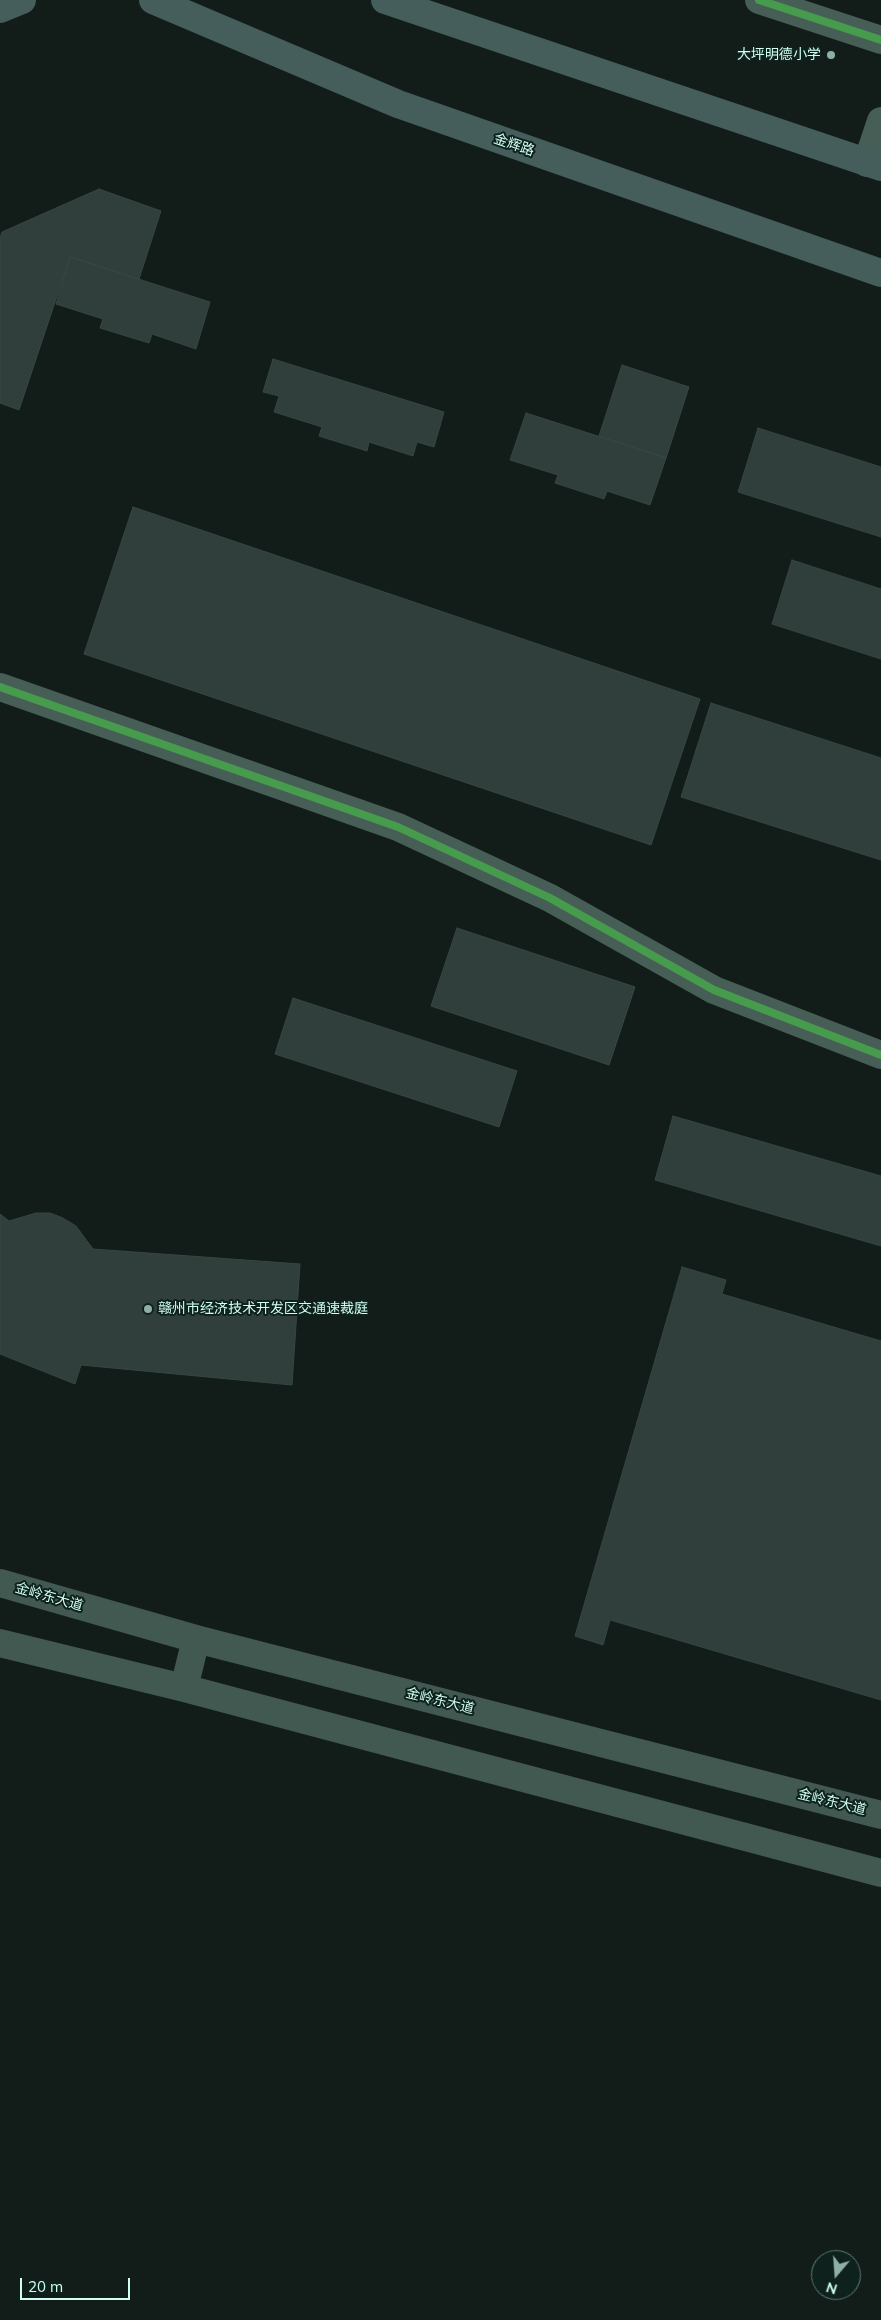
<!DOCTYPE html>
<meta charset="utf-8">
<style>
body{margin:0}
#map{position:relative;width:881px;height:2320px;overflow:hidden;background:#121d1a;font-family:Mulish,sans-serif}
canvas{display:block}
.north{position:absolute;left:811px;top:2250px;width:50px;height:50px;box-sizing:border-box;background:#0e211d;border:1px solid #5c7972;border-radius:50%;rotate:198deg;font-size:14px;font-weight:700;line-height:20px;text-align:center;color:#d0fef1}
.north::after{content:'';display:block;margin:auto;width:18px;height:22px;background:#8eafa6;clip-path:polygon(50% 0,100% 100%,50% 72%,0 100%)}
.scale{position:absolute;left:20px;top:2278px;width:110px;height:22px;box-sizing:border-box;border:2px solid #d0fef1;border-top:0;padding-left:6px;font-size:15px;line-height:18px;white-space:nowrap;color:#d0fef1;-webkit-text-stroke:4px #0e211d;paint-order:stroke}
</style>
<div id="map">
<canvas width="881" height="2320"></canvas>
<div class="north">N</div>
<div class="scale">20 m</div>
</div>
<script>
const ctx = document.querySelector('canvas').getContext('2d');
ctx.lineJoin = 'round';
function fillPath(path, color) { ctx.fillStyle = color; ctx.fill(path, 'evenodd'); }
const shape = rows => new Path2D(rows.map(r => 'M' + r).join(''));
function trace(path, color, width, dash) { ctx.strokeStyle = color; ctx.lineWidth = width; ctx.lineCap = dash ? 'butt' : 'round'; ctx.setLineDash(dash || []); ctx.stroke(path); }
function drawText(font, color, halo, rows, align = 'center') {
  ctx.font = font + ' Mulish,"Noto Sans SC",sans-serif'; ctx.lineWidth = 4; ctx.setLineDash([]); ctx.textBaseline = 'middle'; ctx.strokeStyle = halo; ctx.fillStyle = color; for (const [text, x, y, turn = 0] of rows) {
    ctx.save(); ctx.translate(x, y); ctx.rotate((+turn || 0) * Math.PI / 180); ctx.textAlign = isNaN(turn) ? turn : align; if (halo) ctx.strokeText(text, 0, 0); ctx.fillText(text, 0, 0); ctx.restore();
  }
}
const building = shape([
 [99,189,161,211,139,279,70,257,19,410,0,403,0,238,2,232,99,189],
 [70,257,210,302,196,349,152,334,149,343,100,328,103,319,56,304,70,257],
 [273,359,444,412,434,447,417,442,413,456,369,442,367,451,319,436,322,427,274,412,279,396,263,392,273,359],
 [622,365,689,387,666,458,599,436,622,365],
 [526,413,666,458,650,505,607,491,604,499,555,483,558,475,510,460,526,413],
 [758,428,881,467,881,537,738,492,758,428],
 [133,507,700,699,651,845,84,654,133,507],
 [792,560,881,589,881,659,772,624,792,560],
 [711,703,881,758,881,860,681,797,711,703],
 [457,928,635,987,609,1065,431,1006,457,928],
 [293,998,517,1071,499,1127,275,1054,293,998],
 [673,1116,881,1176,881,1246,655,1180,673,1116],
 [36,1213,50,1213,63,1218,76,1226,93,1249,300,1264,292,1385,81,1365,75,1384,0,1354,0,1214,9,1221,36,1213],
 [682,1267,726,1280,722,1294,881,1341,881,1700,610,1620,603,1645,575,1636,682,1267]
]);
fillPath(building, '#303f3c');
trace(building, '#344743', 1);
trace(shape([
 [759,0,881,40],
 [867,163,881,121],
 [0,687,398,827,550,898,714,990,881,1055]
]), '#475e56', 28);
trace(shape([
 [0,1583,196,1639,881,1815],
 [0,1643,184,1688,881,1873],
 [184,1688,196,1639]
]), '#425951', 28);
trace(shape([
 [153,0,398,104,881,273],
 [385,0,881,167],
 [0,9,22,0]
]), '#455d5b', 28);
trace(shape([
 [759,0,881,40],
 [0,687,398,827,550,898,714,990,881,1055]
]), '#469c4c', 8);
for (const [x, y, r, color] of [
 [831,55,5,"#8eafa6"],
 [148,1309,5,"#8eafa6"]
]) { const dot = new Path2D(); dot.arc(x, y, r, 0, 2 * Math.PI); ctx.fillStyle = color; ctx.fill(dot); trace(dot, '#0e211d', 2); }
drawText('14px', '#d0fef1', '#0e211d', [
 ["大坪明德小学",821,55],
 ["赣州市经济技术开发区交通速裁庭",158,1309,"left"]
], 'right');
drawText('14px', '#d0fef1', '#0e211d', [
 ["金辉路",514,145,19],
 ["金岭东大道",49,1597,16],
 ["金岭东大道",440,1701,14],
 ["金岭东大道",832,1802,14]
]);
</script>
